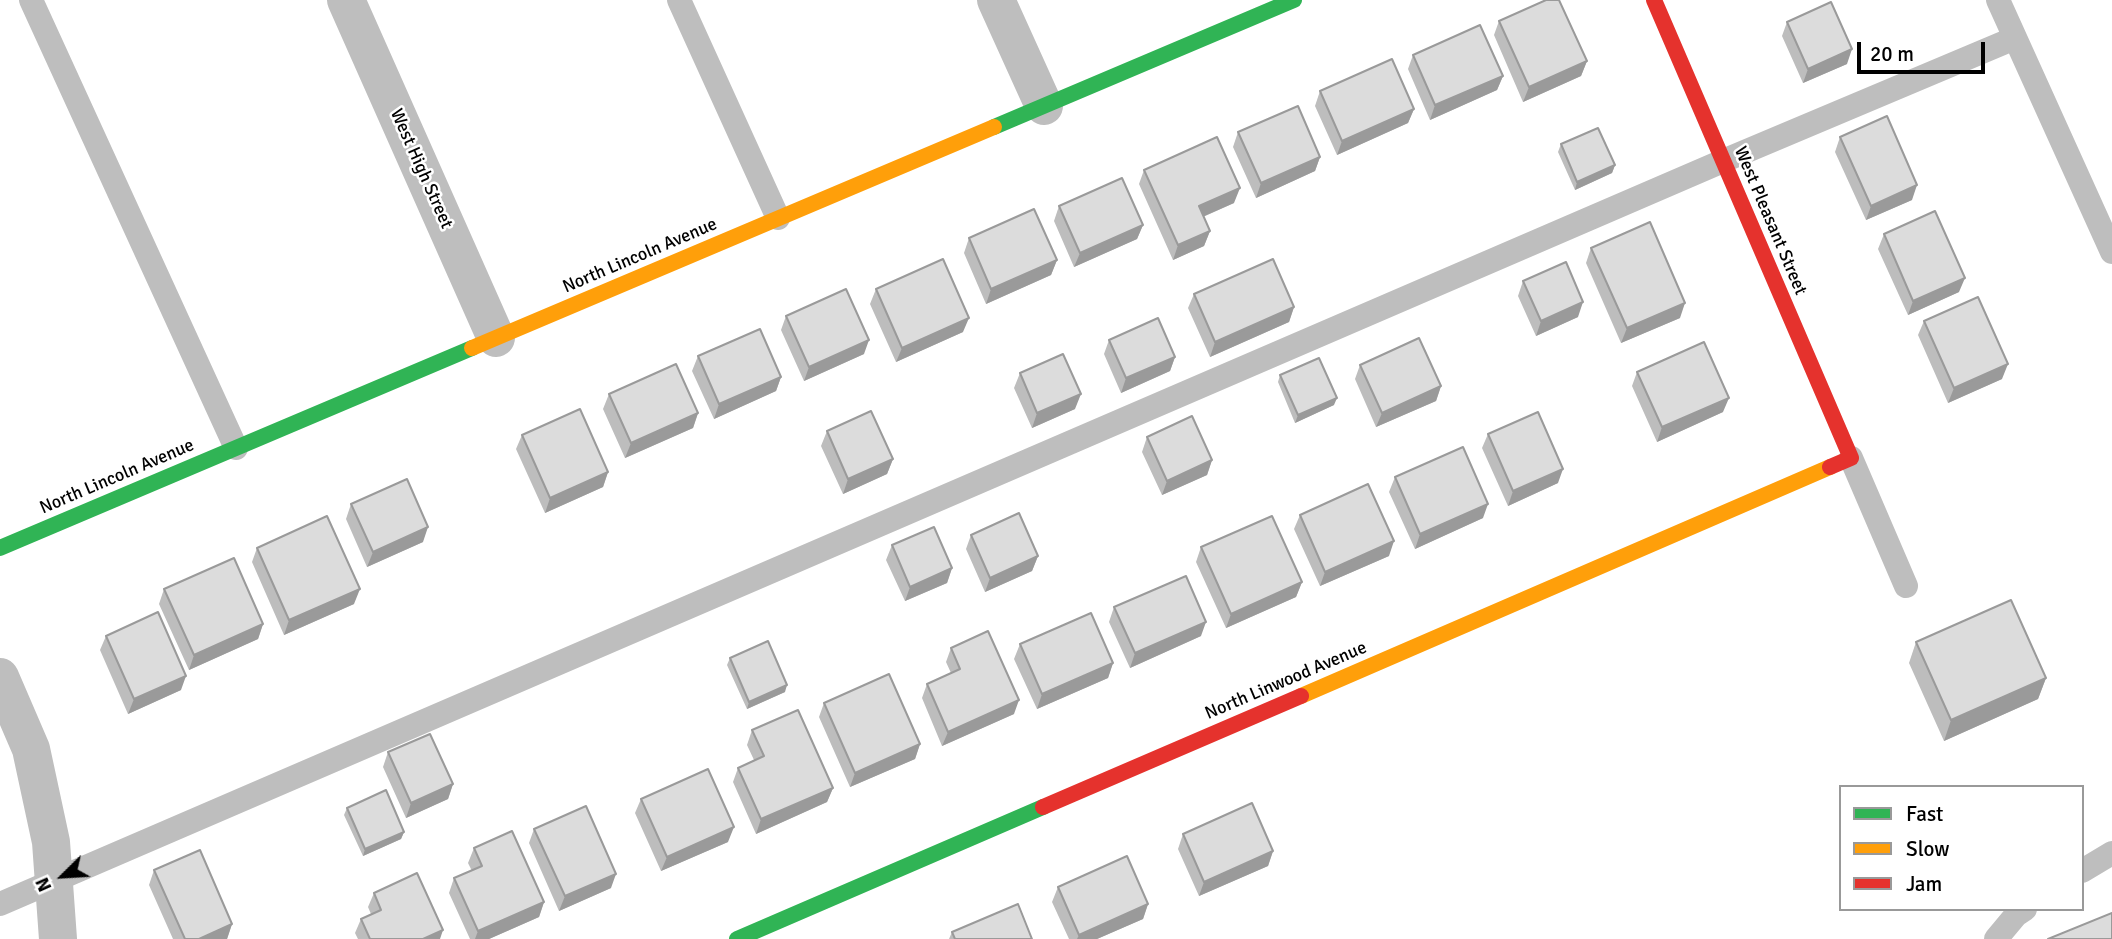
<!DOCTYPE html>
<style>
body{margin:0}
#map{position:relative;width:2112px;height:939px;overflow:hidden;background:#fff;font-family:Signika,sans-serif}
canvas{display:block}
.legend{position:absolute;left:1839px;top:785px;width:245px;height:126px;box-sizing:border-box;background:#fff;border:2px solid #999;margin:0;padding:9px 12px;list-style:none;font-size:21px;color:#000}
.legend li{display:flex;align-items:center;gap:14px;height:35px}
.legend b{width:35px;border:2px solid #999}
.north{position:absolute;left:28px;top:841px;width:70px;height:70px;-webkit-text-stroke:5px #fff;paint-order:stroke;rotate:246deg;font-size:19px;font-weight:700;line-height:28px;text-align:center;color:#000}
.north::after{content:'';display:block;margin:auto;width:24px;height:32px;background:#000;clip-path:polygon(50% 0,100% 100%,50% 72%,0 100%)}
.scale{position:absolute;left:1857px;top:42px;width:128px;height:32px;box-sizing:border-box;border:4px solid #000;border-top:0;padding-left:9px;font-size:21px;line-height:24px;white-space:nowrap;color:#000;-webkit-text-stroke:5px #fff;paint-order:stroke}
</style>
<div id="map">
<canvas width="2112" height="939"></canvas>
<ul class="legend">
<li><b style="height:9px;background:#30b455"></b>Fast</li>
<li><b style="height:9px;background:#ff9f0a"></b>Slow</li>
<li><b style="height:9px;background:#e5322d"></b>Jam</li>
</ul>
<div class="north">N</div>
<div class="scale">20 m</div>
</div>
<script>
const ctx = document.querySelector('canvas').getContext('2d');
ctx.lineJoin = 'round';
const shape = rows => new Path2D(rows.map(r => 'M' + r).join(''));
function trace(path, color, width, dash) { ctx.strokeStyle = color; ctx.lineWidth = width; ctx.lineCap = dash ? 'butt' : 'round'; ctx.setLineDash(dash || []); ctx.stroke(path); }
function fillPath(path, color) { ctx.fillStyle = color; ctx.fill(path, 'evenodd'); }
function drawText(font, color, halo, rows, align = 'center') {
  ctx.font = font + ' Signika,sans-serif'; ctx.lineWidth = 5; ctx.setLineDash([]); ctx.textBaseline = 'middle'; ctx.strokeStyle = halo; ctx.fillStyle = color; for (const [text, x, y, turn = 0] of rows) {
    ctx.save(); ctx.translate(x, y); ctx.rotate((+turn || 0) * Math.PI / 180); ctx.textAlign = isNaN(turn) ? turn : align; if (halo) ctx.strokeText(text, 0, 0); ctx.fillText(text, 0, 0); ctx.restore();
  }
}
trace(shape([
 [31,0,236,448],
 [679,0,778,218],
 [1998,0,2112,252],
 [1851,458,1906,586],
 [2082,871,2112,853],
 [0,904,1723,161,2015,38],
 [1996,939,2016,915,2025,909]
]), '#bebebe', 24);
trace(shape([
 [346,0,496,338],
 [996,0,1044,106],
 [0,677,31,749,51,842,58,939]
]), '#bebebe', 38);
trace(shape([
 [994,127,1294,0],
 [0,548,472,348],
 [737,939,1043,807]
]), '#30b455', 16);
trace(shape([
 [472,348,994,127],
 [1301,696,1830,467]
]), '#ff9f0a', 16);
trace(shape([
 [1654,0,1851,458,1830,467],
 [1043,807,1301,696]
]), '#e5322d', 16);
fillPath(shape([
 [1499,21,1587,61,1581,76,1523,102,1494,35],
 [1787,22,1847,64,1803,83,1782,36],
 [1413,55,1503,76,1497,90,1430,120,1408,69],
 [1320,91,1414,109,1408,123,1337,155,1315,106],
 [1238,132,1320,157,1315,171,1256,198,1233,147],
 [1840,137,1912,200,1866,220,1835,152],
 [1561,144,1615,165,1612,173,1575,190,1558,152],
 [1144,170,1234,203,1203,217,1210,231,1204,246,1173,260,1139,184],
 [1059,206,1143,225,1137,239,1074,267,1054,221],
 [1884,234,1959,292,1908,315,1878,249],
 [969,238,1057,260,1051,275,986,304,964,253],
 [1591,248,1680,318,1621,343,1586,263],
 [1523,281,1578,317,1536,336,1518,296],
 [876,289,963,332,896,362,870,304],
 [1194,294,1294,307,1289,322,1210,357,1188,308],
 [786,316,864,354,804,381,781,330],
 [1924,321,2002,379,1948,403,1918,335],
 [1109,340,1175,357,1170,371,1121,393,1104,354],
 [698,356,781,377,776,391,714,419,692,371],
 [1360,365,1441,386,1436,401,1376,427,1355,379],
 [1637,372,1723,412,1657,442,1632,386],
 [1020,373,1075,409,1032,428,1014,388],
 [1280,375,1334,405,1295,423,1278,382],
 [609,394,698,413,693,428,625,458,603,409],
 [827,431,893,459,887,474,843,494,821,446],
 [1488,434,1558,483,1508,506,1482,448],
 [522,435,608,472,603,487,545,513,516,449],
 [1147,437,1212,460,1207,475,1162,495,1142,452],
 [1395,477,1483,518,1415,549,1389,492],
 [351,504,423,542,367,567,346,519],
 [1300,515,1389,556,1320,586,1294,529],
 [971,535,1038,556,1032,571,985,592,966,549],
 [892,545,952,568,947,583,905,601,886,560],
 [1201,547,1302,582,1296,597,1226,628,1196,562],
 [257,548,354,604,284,635,252,562],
 [164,589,263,624,258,639,189,670,159,604],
 [1114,607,1201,636,1130,668,1109,622],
 [106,636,181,690,128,714,100,650],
 [1916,642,2046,678,2038,699,1944,741,1909,663],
 [1020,644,1113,663,1108,678,1037,709,1014,659],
 [951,648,1014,714,942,746,922,698,927,684,951,673,946,662],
 [730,658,785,692,747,709,727,665],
 [824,703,920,744,915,759,850,787,819,717],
 [752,730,833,788,827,802,756,834,733,782,738,768,754,760,747,745],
 [388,752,453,784,448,799,406,818,383,767],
 [641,799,728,842,661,871,635,813],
 [347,808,404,832,401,839,363,856,344,815],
 [534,829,611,888,559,911,529,843],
 [1183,834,1273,851,1268,866,1199,896,1178,849],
 [474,848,544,902,539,917,489,939,470,939,449,893,454,878,472,871,468,863],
 [154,870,232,924,227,939,173,939,149,885],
 [1058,887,1148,904,1143,919,1097,939,1069,939,1052,902],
 [374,893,440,939,358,939,355,933,361,919,371,914,368,907],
 [952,932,1032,939,949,939]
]), '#bdbdbd');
fillPath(shape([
 [1852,49,1847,64,1803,83,1808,69],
 [1587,61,1581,76,1523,102,1529,87],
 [1503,76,1497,90,1430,120,1435,105],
 [1414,109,1408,123,1337,155,1342,141],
 [1320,157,1315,171,1256,198,1261,183],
 [1615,165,1612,173,1575,190,1577,182],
 [1917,185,1912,200,1866,220,1871,206],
 [1240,188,1234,203,1193,221,1199,206],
 [1143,225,1137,239,1074,267,1080,253],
 [1210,231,1204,246,1173,260,1178,245],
 [1057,260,1051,275,986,304,991,289],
 [1965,278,1959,292,1908,315,1913,301],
 [1583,302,1578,317,1536,336,1541,321],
 [1685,303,1680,318,1621,343,1627,328],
 [1294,307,1289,322,1210,357,1215,342],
 [969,318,963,332,896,362,902,348],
 [869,340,864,354,804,381,809,367],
 [1175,357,1170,371,1121,393,1126,378],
 [2008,364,2002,379,1948,403,1954,388],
 [781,377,776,391,714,419,719,404],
 [1441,386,1436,401,1376,427,1382,413],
 [1081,394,1075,409,1032,428,1037,413],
 [1337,398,1334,405,1295,423,1298,415],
 [1729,398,1723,412,1657,442,1662,427],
 [698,413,693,428,625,458,631,443],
 [893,459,887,474,843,494,848,479],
 [1212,460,1207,475,1162,495,1167,481],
 [1563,469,1558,483,1508,506,1513,491],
 [608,472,603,487,545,513,550,498],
 [1488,504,1483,518,1415,549,1420,534],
 [428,527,423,542,367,567,373,552],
 [1394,541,1389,556,1320,586,1325,572],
 [1038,556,1032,571,985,592,990,578],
 [952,568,947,583,905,601,910,587],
 [1302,582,1296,597,1226,628,1231,614],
 [360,589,354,604,284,635,289,620],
 [1206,622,1201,636,1130,668,1135,653],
 [263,624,258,639,189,670,194,655],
 [1113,663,1108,678,1037,709,1042,694],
 [186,676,181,690,128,714,134,699],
 [2046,678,2038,699,1944,741,1951,720],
 [787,685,785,692,747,709,749,702],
 [1019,700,1014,714,942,746,948,732],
 [920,744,915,759,850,787,855,773],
 [453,784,448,799,406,818,411,803],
 [833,788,827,802,756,834,761,819],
 [734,827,728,842,661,871,667,857],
 [404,832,401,839,363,856,365,849],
 [1273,851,1268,866,1199,896,1204,882],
 [616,874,611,888,559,911,565,896],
 [544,902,539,917,489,939,475,939,478,931],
 [1148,904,1143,919,1097,939,1077,939,1079,935],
 [232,924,227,939,199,939],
 [443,930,440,939,423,939]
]), '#9a9a9a');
const building = shape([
 [1546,0,1559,0,1587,61,1529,87,1499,21,1546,0],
 [1831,2,1852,49,1808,69,1787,22,1831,2],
 [1480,25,1503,76,1435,105,1413,55,1480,25],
 [1392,59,1414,109,1342,141,1320,91,1392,59],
 [1298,106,1320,157,1261,183,1238,132,1298,106],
 [1887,116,1917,185,1871,206,1840,137,1887,116],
 [1598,128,1615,165,1577,182,1561,144,1598,128],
 [1217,137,1240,188,1199,206,1210,231,1178,245,1144,170,1217,137],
 [1122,178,1143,225,1080,253,1059,206,1122,178],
 [1034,209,1057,260,991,289,969,238,1034,209],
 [1935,211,1965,278,1913,301,1884,234,1935,211],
 [1650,222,1685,303,1627,328,1591,248,1650,222],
 [943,259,969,318,902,348,876,289,943,259],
 [1273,259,1294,307,1215,342,1194,294,1273,259],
 [1566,262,1583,302,1541,321,1523,281,1566,262],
 [846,289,869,340,809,367,786,316,846,289],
 [1978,297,2008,364,1954,388,1924,321,1978,297],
 [1158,318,1175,357,1126,378,1109,340,1158,318],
 [760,329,781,377,719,404,698,356,760,329],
 [1419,338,1441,386,1382,413,1360,365,1419,338],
 [1704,342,1729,398,1662,427,1637,372,1704,342],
 [1063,354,1081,394,1037,413,1020,373,1063,354],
 [1319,358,1337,398,1298,415,1280,375,1319,358],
 [676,364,698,413,631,443,609,394,676,364],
 [580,409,608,472,550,498,522,435,580,409],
 [871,411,893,459,848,479,827,431,871,411],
 [1538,412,1563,469,1513,491,1488,434,1538,412],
 [1192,416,1212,460,1167,481,1147,437,1192,416],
 [1463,447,1488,504,1420,534,1395,477,1463,447],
 [407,479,428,527,373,552,351,504,407,479],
 [1368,484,1394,541,1325,572,1300,515,1368,484],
 [1019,513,1038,556,990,578,971,535,1019,513],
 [327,516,360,589,289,620,257,548,327,516],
 [1272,516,1302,582,1231,614,1201,547,1272,516],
 [934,527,952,568,910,587,892,545,934,527],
 [234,558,263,624,194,655,164,589,234,558],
 [1186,576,1206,622,1135,653,1114,607,1186,576],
 [2011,600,2046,678,1951,720,1916,642,2011,600],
 [158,612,186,676,134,699,106,636,158,612],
 [1091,613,1113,663,1042,694,1020,644,1091,613],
 [988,631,1019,700,948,732,927,684,960,669,951,648,988,631],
 [768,641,787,685,749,702,730,658,768,641],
 [889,674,920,744,855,773,824,703,889,674],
 [798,710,833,788,761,819,738,768,764,756,752,730,798,710],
 [430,734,453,784,411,803,388,752,430,734],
 [708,769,734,827,667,857,641,799,708,769],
 [386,790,404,832,365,849,347,808,386,790],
 [1252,803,1273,851,1204,882,1183,834,1252,803],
 [586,806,616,874,565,896,534,829,586,806],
 [512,831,544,902,478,931,454,878,482,866,474,848,512,831],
 [200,850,232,924,199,939,185,939,154,870,200,850],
 [1127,856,1148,904,1079,935,1058,887,1127,856],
 [417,873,443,930,423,939,370,939,361,919,381,910,374,893,417,873],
 [1018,904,1032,939,955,939,952,932,1018,904],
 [2112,913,2112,939,2048,939,2112,913]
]);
fillPath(building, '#dcdcdc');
trace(building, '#9a9a9a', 2);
drawText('18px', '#000', '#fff', [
 ["West High Street",421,169,66],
 ["West Pleasant Street",1770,221,67],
 ["North Lincoln Avenue",640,256,-23],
 ["North Lincoln Avenue",117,477,-23],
 ["North Linwood Avenue",1286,681,-23]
]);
</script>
